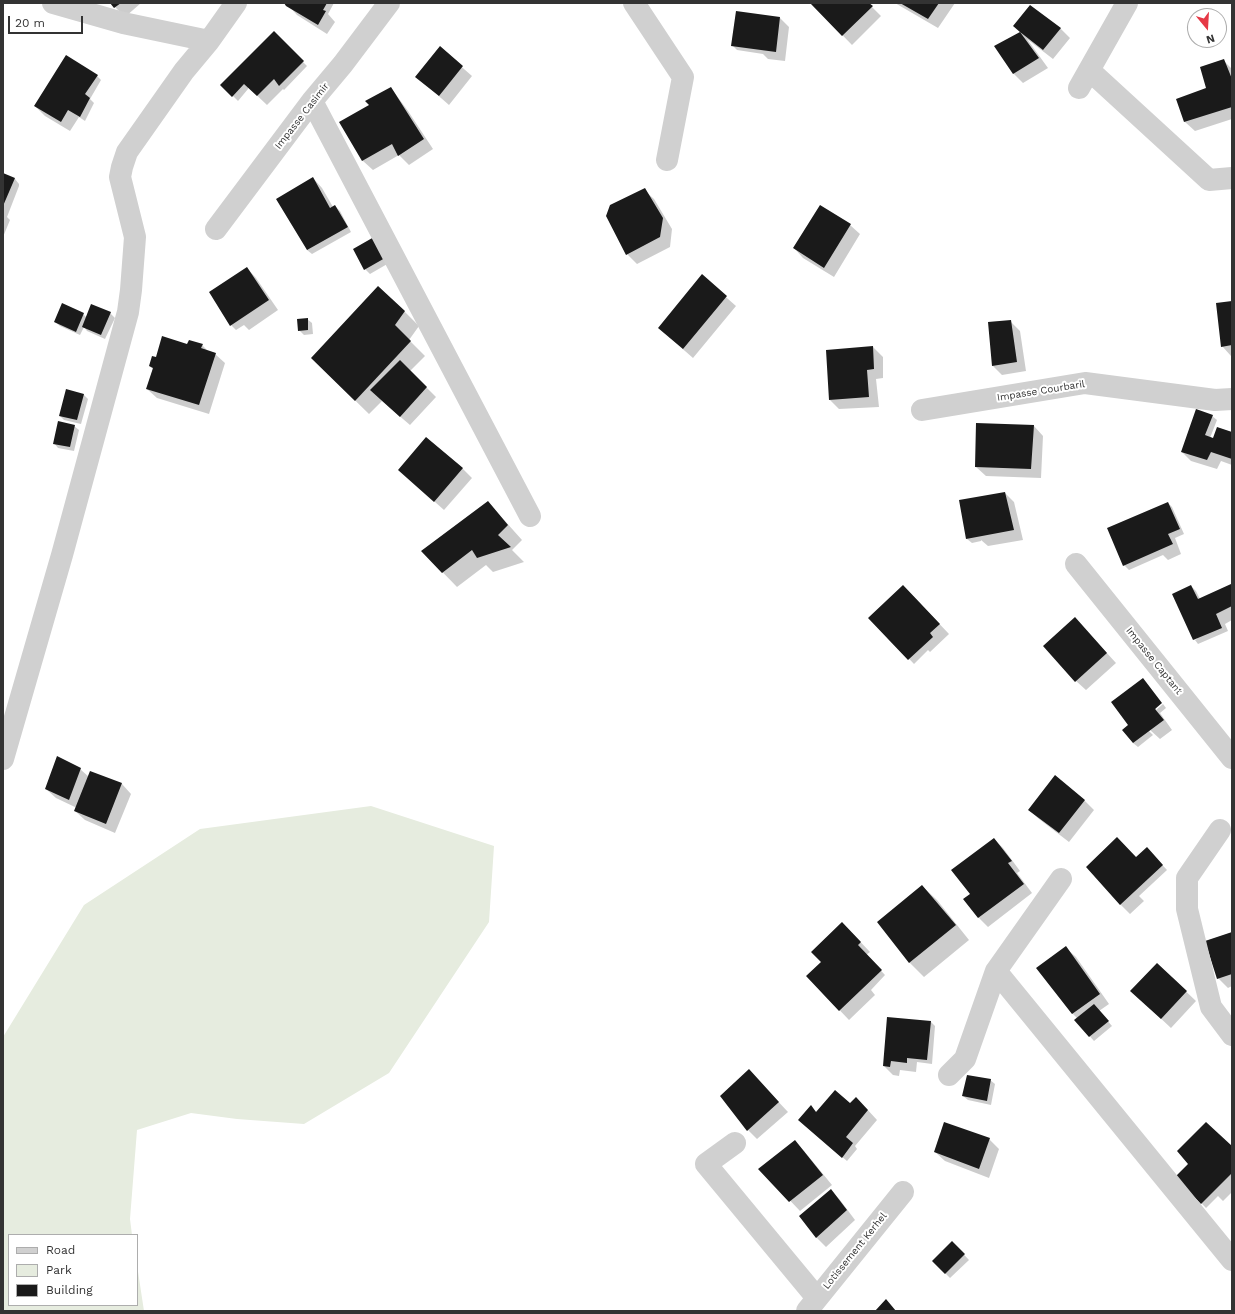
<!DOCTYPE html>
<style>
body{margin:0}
#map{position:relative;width:1235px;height:1314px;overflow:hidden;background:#fff;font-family:"Work Sans",sans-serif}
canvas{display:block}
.frame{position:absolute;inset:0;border:4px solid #333;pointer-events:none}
.legend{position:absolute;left:8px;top:1234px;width:130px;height:72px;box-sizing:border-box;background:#fff;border:1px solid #adadad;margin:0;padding:5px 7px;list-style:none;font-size:12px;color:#333}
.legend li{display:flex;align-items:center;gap:8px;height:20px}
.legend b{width:20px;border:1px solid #adadad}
.north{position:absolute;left:1187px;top:8px;width:40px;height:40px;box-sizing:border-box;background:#fff;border:1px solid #adadad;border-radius:50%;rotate:162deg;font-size:11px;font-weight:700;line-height:16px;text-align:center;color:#333}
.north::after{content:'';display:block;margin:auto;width:14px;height:18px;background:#e63946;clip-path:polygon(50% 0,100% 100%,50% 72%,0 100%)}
.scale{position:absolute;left:8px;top:16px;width:75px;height:18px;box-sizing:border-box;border:2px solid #333;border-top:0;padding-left:5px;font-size:12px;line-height:14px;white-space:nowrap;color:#333;-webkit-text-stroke:3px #fff;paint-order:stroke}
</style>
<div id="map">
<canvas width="1235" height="1314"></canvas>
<div class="frame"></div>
<ul class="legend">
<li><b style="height:5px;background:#d0d0d0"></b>Road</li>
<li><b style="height:11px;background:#e6ecdf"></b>Park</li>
<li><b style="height:11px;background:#1a1a1a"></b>Building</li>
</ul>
<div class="north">N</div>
<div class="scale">20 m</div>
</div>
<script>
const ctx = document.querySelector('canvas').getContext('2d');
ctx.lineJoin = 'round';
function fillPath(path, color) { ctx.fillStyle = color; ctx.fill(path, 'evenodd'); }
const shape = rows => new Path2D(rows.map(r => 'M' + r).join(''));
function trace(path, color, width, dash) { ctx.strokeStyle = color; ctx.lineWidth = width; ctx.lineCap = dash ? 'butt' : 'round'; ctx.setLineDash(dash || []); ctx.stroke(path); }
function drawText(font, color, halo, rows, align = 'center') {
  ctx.font = font + ' "Work Sans",sans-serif'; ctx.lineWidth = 4; ctx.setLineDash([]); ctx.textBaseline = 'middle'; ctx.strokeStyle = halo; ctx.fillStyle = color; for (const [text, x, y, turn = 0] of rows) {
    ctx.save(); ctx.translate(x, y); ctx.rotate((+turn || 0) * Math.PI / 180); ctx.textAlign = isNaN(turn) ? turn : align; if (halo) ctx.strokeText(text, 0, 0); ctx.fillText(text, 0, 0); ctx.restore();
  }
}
fillPath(shape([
 [371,806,494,846,489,922,389,1073,304,1124,237,1119,191,1113,137,1130,130,1219,132,1235,9,1235,9,1305,137,1305,137,1265,144,1311,3,1311,3,1037,84,905,200,829]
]), '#e6ecdf');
fillPath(shape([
 [111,3,141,3,125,17],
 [286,3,334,3,328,14,335,22,327,34,297,15],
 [811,3,868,3,881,16,852,45],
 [895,3,955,3,938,28],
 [780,18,789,27,785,61,768,59,763,54,737,50,733,46],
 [1014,26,1060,28,1070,38,1053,59,1027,39,1048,68,1023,83,1014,74,996,46,1021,33],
 [274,33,307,66,284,90,283,89,267,105,248,87,248,89,238,101,222,85],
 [440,48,472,76,449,105,417,77],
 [1223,60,1232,69,1232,119,1195,131,1185,122,1177,100,1207,89],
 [97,76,101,80,90,99,94,103,85,121,79,117,70,131,45,116,35,106],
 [391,88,408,111,433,149,409,165,399,155,373,170,363,161,357,151,370,105],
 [3,174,15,179,19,184,19,186,7,217,10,220,3,237],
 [313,178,322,188,333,207,335,206,340,211,351,232,312,254,307,250],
 [644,190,654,199,672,229,670,247,637,264,627,254],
 [850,225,860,234,834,277,803,258,794,248],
 [374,239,389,263,370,274,365,269],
 [247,268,256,278,278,310,249,330,244,325,236,330,231,325,210,292],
 [702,276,736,306,693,358,669,337],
 [1232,302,1232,356,1231,356,1222,346],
 [404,311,419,326,409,340,425,356,410,371,436,397,410,425,382,401,369,414,326,372],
 [110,313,115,318,105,339,87,331,84,327,80,335,60,326,55,322,83,314,87,318],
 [307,319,312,323,313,334,304,335,299,330],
 [1010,321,1020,331,1026,371,1002,375,993,366,990,322],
 [188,345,202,345,209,352,215,354,225,363,209,414,157,398,147,389,153,369,150,366,157,358],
 [873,347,883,357,883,378,876,379,879,407,839,409,830,400],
 [83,394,88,399,81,424,64,420,60,416],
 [1212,416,1217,420,1210,438,1214,439,1232,434,1232,465,1221,461,1217,469,1191,461,1182,452],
 [977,424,1034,426,1043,436,1041,478,986,476,976,467],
 [74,426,79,430,74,451,58,448,54,443],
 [462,468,472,478,444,510,399,470],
 [1005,493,1014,502,1023,540,988,546,981,540,981,541,972,543,967,539],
 [488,502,522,540,512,550,524,562,493,572,486,565,457,587,422,551],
 [1168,503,1172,507,1184,534,1175,538,1181,554,1168,560,1163,555,1129,570,1124,565],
 [1230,585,1232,586,1232,620,1225,624,1228,631,1198,644,1195,640,1197,639,1196,638,1195,640,1194,639,1191,586,1196,591,1200,599],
 [913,596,949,634,930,652,928,650,914,664,870,618],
 [1084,628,1116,663,1086,690,1076,681],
 [1163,704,1166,708,1160,713,1172,730,1160,739,1149,729,1148,730,1153,735,1138,747,1133,743,1156,707,1156,710],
 [80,769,89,777,101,776,122,784,131,794,115,833,85,820,75,811,77,808,56,798,46,789],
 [1084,800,1094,810,1069,842,1039,819,1029,810],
 [994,839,1003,848,1020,871,1017,873,1032,893,988,927,979,918,964,899,971,894],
 [1151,853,1167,870,1139,896,1144,901,1130,914,1120,904],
 [922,886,937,900,969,940,924,977,909,962],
 [852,933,870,952,866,955,885,975,871,990,875,995,849,1020,807,976],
 [1232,933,1232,986,1228,988,1218,978],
 [1066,948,1076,957,1109,1004,1099,1011,1112,1026,1094,1041,1075,1020,1077,1018,1072,1013],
 [1157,964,1196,1001,1171,1028,1141,1000],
 [931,1022,935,1026,932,1064,917,1062,916,1072,900,1070,899,1076,893,1075,884,1066],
 [758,1080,788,1112,757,1139,748,1130],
 [990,1080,995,1084,991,1105,968,1100,963,1096],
 [850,1105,866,1108,877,1120,855,1146,857,1149,847,1161,799,1120,811,1107,817,1113],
 [989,1139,999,1149,989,1178,945,1161,935,1152],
 [795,1142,804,1151,832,1185,800,1211,760,1169],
 [1232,1148,1232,1192,1223,1201,1218,1196,1206,1208,1176,1177],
 [831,1190,840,1200,855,1220,826,1247,817,1238,800,1216],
 [952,1242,969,1260,950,1278,933,1261]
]), '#0003');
fillPath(shape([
 [110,3,121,3,114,8],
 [284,3,327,3,323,10,326,11,318,25,286,6],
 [810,3,869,3,873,6,842,36],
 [900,3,939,3,928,19],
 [1030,5,1061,28,1043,50,1020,32,1039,58,1013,74,994,46,1020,32,1013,26],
 [736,11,780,17,776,52,731,46],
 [274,31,304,61,279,86,274,79,257,96,244,84,232,97,220,85],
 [440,46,463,66,439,96,415,77],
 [66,55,98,75,85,94,90,98,80,117,68,110,61,122,34,106],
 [1224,59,1232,79,1232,107,1184,122,1176,99,1206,88,1200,67],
 [391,87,424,139,398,156,392,144,362,161,339,122,369,105,365,101],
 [3,173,15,178,3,206],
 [313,177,330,208,335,205,348,227,307,250,276,199],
 [645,188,663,218,660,237,626,255,606,216,610,205],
 [820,205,851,224,824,268,793,248],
 [374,237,385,258,364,270,353,249],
 [247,267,269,300,230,326,209,292],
 [702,274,727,296,683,349,658,328],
 [378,286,405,311,395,325,411,341,355,401,311,358],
 [1232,301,1232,345,1221,347,1216,303],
 [62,303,84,313,76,332,54,322],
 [91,304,111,312,101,335,82,327],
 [308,318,308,330,298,331,297,319],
 [1011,320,1017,362,992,366,988,322],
 [162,336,187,344,189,340,203,344,201,348,216,353,199,405,146,389,153,368,149,366,152,356,156,357],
 [873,346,874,369,867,370,869,397,829,400,826,350],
 [400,360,427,387,400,417,370,390],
 [66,389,84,394,77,420,59,416],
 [1196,409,1213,415,1205,435,1213,438,1217,427,1232,432,1232,459,1211,452,1207,460,1181,452],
 [58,421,75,425,70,447,53,444],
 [976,423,1034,425,1031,469,975,467],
 [426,437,463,468,434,502,398,470],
 [1005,492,1014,530,966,539,959,500],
 [488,501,508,525,498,535,511,547,477,558,472,550,442,573,421,551],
 [1168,502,1180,529,1168,534,1173,544,1123,566,1107,528],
 [1231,584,1232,587,1232,606,1216,614,1222,628,1193,640,1172,594,1191,585,1198,599],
 [903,585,940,624,930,633,933,637,908,660,868,618],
 [1075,617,1107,653,1075,682,1043,646],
 [1143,678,1162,703,1155,709,1164,720,1133,743,1122,730,1128,725,1111,702],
 [57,756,81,768,69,800,45,789],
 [90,771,122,783,106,824,74,811],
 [1055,775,1085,800,1059,833,1028,810],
 [1117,837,1136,857,1147,847,1163,865,1120,905,1086,867],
 [994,838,1012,861,1008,863,1024,884,978,918,963,899,970,894,951,870],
 [922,885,956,925,909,963,877,922],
 [842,922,861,942,858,945,882,970,839,1011,806,976,821,962,811,952],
 [1232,932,1232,974,1217,979,1205,941],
 [1066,946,1100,994,1072,1014,1036,968],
 [1157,963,1187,991,1161,1019,1130,991],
 [1094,1004,1109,1021,1089,1037,1074,1020],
 [887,1017,931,1021,927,1060,907,1058,907,1063,891,1061,890,1067,883,1066],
 [749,1069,779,1102,747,1131,720,1096],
 [967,1075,991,1079,987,1101,962,1096],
 [835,1090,850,1103,856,1097,868,1110,846,1137,853,1143,842,1158,798,1120,811,1105,816,1112],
 [944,1122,990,1138,979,1169,934,1152],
 [1206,1122,1232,1146,1232,1173,1201,1204,1175,1177,1188,1164,1177,1151],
 [795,1140,823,1175,789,1202,758,1169],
 [831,1189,847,1210,816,1238,799,1216],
 [952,1241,965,1254,945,1274,932,1261],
 [886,1299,896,1311,875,1311]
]), '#1a1a1a');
trace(shape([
 [53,3,123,23,209,41,236,3],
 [634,3,683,77,667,160],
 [1089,70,1209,180,1232,178],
 [1079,88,1127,3],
 [312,101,530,516],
 [216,229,312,101,343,64,389,3],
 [922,410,1085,383,1215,400,1232,399],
 [1076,564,1232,758],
 [3,759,62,555,128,312,131,290,135,237,120,177,122,167,127,152,184,71,209,41],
 [1220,830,1187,878,1187,909,1211,1007,1232,1035],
 [996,971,1232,1260],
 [949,1075,965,1059,996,971,1061,879],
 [735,1143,706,1164,817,1298],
 [807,1311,903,1192]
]), '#d0d0d0', 22);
drawText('10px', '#333', '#fff', [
 ["Impasse Casimir",302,116,-52],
 ["Impasse Courbaril",1041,391,-9],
 ["Impasse Captant",1154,661,51],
 ["Lotissement Kerhel",855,1251,-51]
]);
</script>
